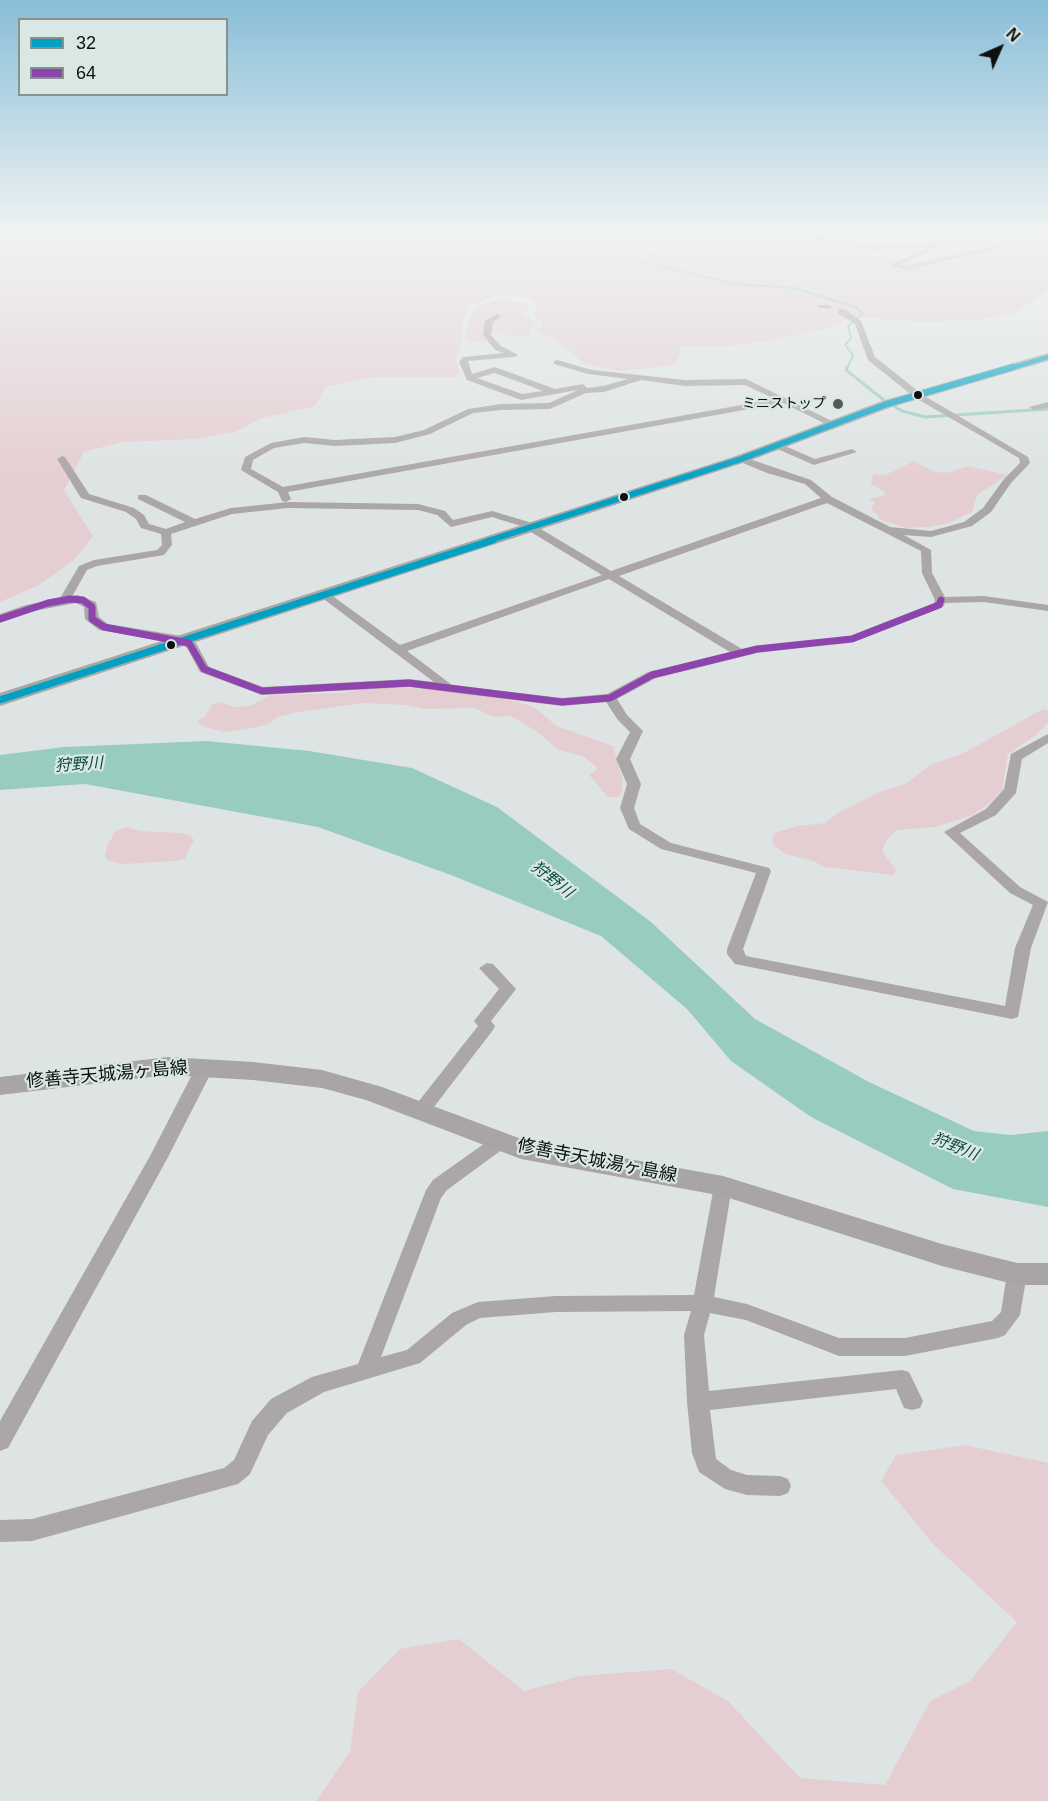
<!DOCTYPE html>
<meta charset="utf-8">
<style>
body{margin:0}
#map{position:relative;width:1048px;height:1801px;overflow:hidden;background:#dee4e3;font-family:Arial,sans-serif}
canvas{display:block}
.legend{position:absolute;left:18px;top:18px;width:210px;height:78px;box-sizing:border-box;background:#dae8e5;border:2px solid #87928f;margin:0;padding:8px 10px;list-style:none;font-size:18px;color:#0b100f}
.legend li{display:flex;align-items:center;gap:12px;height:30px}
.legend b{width:30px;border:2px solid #87928f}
.north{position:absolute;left:970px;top:18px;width:60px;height:60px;-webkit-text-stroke:4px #dae8e5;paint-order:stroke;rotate:45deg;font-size:16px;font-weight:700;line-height:24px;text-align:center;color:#0b100f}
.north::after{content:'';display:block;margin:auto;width:21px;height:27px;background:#0b100f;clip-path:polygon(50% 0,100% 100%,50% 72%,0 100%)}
</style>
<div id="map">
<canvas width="1048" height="1801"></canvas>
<ul class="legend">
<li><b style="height:8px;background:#01a1c4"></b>32</li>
<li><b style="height:8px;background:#8e44ad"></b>64</li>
</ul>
<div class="north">N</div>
</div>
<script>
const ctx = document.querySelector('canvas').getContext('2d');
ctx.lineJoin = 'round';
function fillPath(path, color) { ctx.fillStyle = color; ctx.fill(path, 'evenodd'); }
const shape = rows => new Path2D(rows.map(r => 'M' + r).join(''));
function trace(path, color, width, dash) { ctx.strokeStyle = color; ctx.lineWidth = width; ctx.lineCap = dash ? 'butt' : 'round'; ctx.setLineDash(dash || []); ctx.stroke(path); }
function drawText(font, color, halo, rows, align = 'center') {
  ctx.font = font + ' Arial,"Noto Sans JP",sans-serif'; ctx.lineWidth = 4.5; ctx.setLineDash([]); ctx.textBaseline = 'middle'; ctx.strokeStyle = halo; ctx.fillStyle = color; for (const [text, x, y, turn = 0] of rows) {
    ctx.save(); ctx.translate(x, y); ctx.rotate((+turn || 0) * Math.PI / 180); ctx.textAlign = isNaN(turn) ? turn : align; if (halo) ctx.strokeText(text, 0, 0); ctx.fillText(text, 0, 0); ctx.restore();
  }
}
fillPath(shape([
 [0,231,1048,231,1048,290,1013,314,982,319,924,322,855,317,816,331,775,340,722,347,680,346,680,354,674,365,621,371,585,364,557,341,536,331,543,325,534,315,537,307,528,297,497,295,469,306,462,326,461,349,455,357,460,373,455,377,375,377,326,386,315,406,262,418,235,432,198,439,122,442,84,452,64,490,93,536,74,560,39,585,0,602],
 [494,300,526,303,529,308,524,315,538,323,529,330,530,337,490,334,484,336,488,341,480,343,466,340,469,318,475,307],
 [914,461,933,471,945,473,969,466,1007,475,977,495,972,512,949,523,929,527,905,528,879,519,878,515,872,511,871,508,875,503,869,499,884,496,885,492,871,484,873,474,885,475],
 [379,686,484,693,532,706,557,726,613,746,623,782,622,791,619,797,608,797,589,775,598,769,583,756,558,750,539,733,511,716,493,717,475,708,424,709,406,705,363,703,306,711,280,716,268,724,253,728,224,732,204,727,197,721,205,717,212,704,219,702,235,707,250,706,271,695,342,693],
 [1043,709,1048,711,1048,723,1036,735,1008,754,1002,790,993,800,973,815,935,827,897,830,887,839,882,851,896,870,893,875,825,867,811,860,785,854,774,845,772,838,775,833,797,826,825,823,838,813,882,791,905,784,932,764,962,754],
 [125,827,140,831,181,833,190,835,194,840,185,859,176,861,125,864,109,861,105,856,107,846,115,832],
 [965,1445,1048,1463,1048,1801,316,1801,350,1752,358,1692,400,1649,459,1639,524,1691,580,1676,671,1669,728,1701,800,1778,885,1785,930,1701,970,1681,1017,1622,935,1546,881,1481,896,1455]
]), '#e5ced2');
fillPath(shape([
 [207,741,309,751,412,768,497,807,651,922,755,1019,869,1082,974,1131,1011,1135,1048,1131,1048,1207,953,1189,811,1117,731,1061,687,1009,601,936,451,875,318,827,85,784,0,790,0,755,64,747]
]), '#99ccc1');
trace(shape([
 [691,231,674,238,673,247,650,257,646,263,735,284,795,288,857,308,863,314,848,326,851,338,845,345,853,355,847,369]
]), '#99ccc1', 2);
trace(shape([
 [847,367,846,370,885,401,902,411,925,417,1048,409]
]), '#99ccc1', 3);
fillPath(shape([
 [817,305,829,305,832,307,829,309,819,308,817,305]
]), '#aba6a7');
fillPath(shape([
 [747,231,807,233,869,246,937,243,940,245,901,265,906,266,989,247,1005,239,1013,231,1019,231,1009,241,993,250,906,270,890,265,926,248,869,250,807,237,747,231],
 [838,309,844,309,861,321,875,357,923,395,1028,457,1030,463,1011,483,991,512,972,526,931,537,904,535,931,550,932,573,945,597,984,596,1048,605,1048,611,984,602,945,603,943,607,856,641,757,653,656,678,617,699,627,715,643,731,630,759,641,784,634,808,640,824,671,843,769,868,771,871,743,949,746,956,1005,1006,1015,948,1033,905,1010,893,944,832,986,809,1004,789,1011,754,1048,734,1048,743,1022,759,1016,793,996,815,960,833,1020,887,1048,902,1031,948,1018,1017,1012,1019,735,964,727,954,727,949,756,873,661,849,629,829,620,808,627,784,616,759,630,732,618,720,606,702,562,706,409,687,262,695,200,672,187,648,176,640,182,636,196,643,209,667,263,687,409,679,434,682,317,594,323,591,327,592,400,645,602,575,521,526,492,517,451,527,437,515,418,510,288,508,232,514,171,534,172,545,164,555,97,566,87,570,69,602,65,603,59,600,79,566,94,560,157,550,162,545,161,534,141,528,136,519,126,512,81,498,57,459,62,456,65,457,89,494,134,508,144,515,149,524,166,529,185,522,138,499,138,495,146,495,195,519,231,508,288,502,418,504,445,511,453,520,492,511,529,522,611,571,821,498,805,484,767,473,738,461,736,459,741,456,811,480,832,497,890,527,931,531,964,522,983,508,1004,479,1020,463,1019,458,914,397,868,360,855,324,838,313,838,309],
 [827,503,921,551,922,573,935,600,934,603,850,636,742,649,619,576,827,503],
 [609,579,730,652,648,672,607,694,562,698,452,685,407,651,609,579],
 [497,314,501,316,493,322,491,335,501,346,518,355,514,357,468,361,472,374,495,367,555,389,583,384,587,388,603,386,628,379,588,374,554,364,553,362,557,360,592,370,685,380,746,379,838,424,830,426,783,403,288,492,291,499,286,502,282,501,278,492,241,470,245,457,271,443,304,437,335,440,395,437,424,430,468,409,501,404,549,403,578,390,521,400,467,380,459,362,463,357,504,353,495,350,483,335,485,321,497,314],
 [495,373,543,391,522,394,477,378,495,373],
 [641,380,685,386,745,385,775,399,283,487,251,469,253,460,274,448,304,443,335,446,395,443,430,434,473,413,501,410,550,409,586,393,604,392,641,380],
 [1048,402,1048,408,1033,410,1029,407,1048,402],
 [778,443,815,459,852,449,857,452,814,465,775,448,773,446,778,443],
 [487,963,493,964,516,989,491,1021,495,1026,493,1030,427,1116,421,1118,415,1116,412,1111,415,1106,478,1026,474,1021,499,989,479,968,487,963],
 [205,1061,211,1063,214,1067,167,1159,8,1448,0,1451,0,1421,150,1156,196,1067,199,1063,205,1061],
 [501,1134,507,1136,510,1141,507,1146,447,1190,441,1198,381,1357,407,1350,452,1313,478,1302,556,1296,694,1295,714,1186,716,1181,723,1179,730,1181,732,1186,714,1297,747,1304,839,1338,905,1338,992,1321,1001,1312,1007,1274,1010,1268,1017,1266,1024,1268,1027,1274,1020,1315,1005,1335,998,1338,905,1356,839,1356,746,1320,710,1313,704,1335,709,1391,902,1370,909,1372,923,1401,920,1408,912,1410,904,1408,896,1389,710,1410,716,1459,731,1470,747,1475,780,1476,788,1479,791,1486,788,1493,780,1496,747,1495,725,1489,699,1472,692,1453,687,1402,684,1335,691,1311,556,1312,480,1318,466,1325,420,1363,324,1392,287,1413,268,1435,250,1474,238,1484,32,1541,0,1542,0,1520,32,1519,224,1468,234,1460,252,1421,271,1399,312,1377,358,1364,426,1190,433,1180,495,1136,501,1134]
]), '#aba6a7');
fillPath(shape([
 [77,595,96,602,99,617,108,624,182,636,189,640,182,644,99,630,85,619,84,607,76,603,34,611,0,623,0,614,26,605,77,595]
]), '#aba6a7');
fillPath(shape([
 [168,1057,253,1062,322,1070,382,1087,524,1140,723,1176,942,1244,1017,1263,1048,1263,1048,1285,1017,1285,942,1266,723,1196,521,1159,366,1100,322,1088,253,1080,168,1075,0,1095,0,1077,168,1057]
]), '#a9a4a6');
fillPath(shape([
 [1048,353,1048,361,892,407,746,462,0,706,0,693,736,456,882,401,1048,353]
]), '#a9a6a6');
trace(shape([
 [1008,369,1048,357]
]), '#01a1c4', 4.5);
trace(shape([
 [488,541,741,459,887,404,1013,367]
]), '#01a1c4', 6);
trace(shape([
 [0,700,493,540]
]), '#01a1c4', 7);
trace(shape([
 [0,619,48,603,70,599,83,600,92,607,92,619,104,627,189,643,204,669,262,691,409,683,562,702,610,698,652,675,757,649,852,639,939,605,941,600]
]), '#8e44ad', 7);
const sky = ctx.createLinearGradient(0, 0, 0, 483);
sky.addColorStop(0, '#88bed8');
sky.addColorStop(0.48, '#f0f3f2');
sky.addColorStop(1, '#f0f3f200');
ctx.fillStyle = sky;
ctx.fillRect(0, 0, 1048, 483);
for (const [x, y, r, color] of [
 [918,395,5,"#0b100f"],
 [838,404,6,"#555a59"],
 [624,497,5,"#0b100f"],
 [171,645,5,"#0b100f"]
]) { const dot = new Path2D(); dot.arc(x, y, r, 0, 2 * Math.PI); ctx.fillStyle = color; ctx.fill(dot); trace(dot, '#dae8e5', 2); }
drawText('14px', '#0b100f', '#dae8e5', [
 ["ミニストップ",826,404]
], 'right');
drawText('italic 16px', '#094a40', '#dae8e5', [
 ["狩野川",79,765,-4],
 ["狩野川",552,880,38],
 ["狩野川",955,1147,22]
]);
drawText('18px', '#0b100f', '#dae8e5', [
 ["修善寺天城湯ヶ島線",107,1075,-5],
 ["修善寺天城湯ヶ島線",597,1161,11]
]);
</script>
